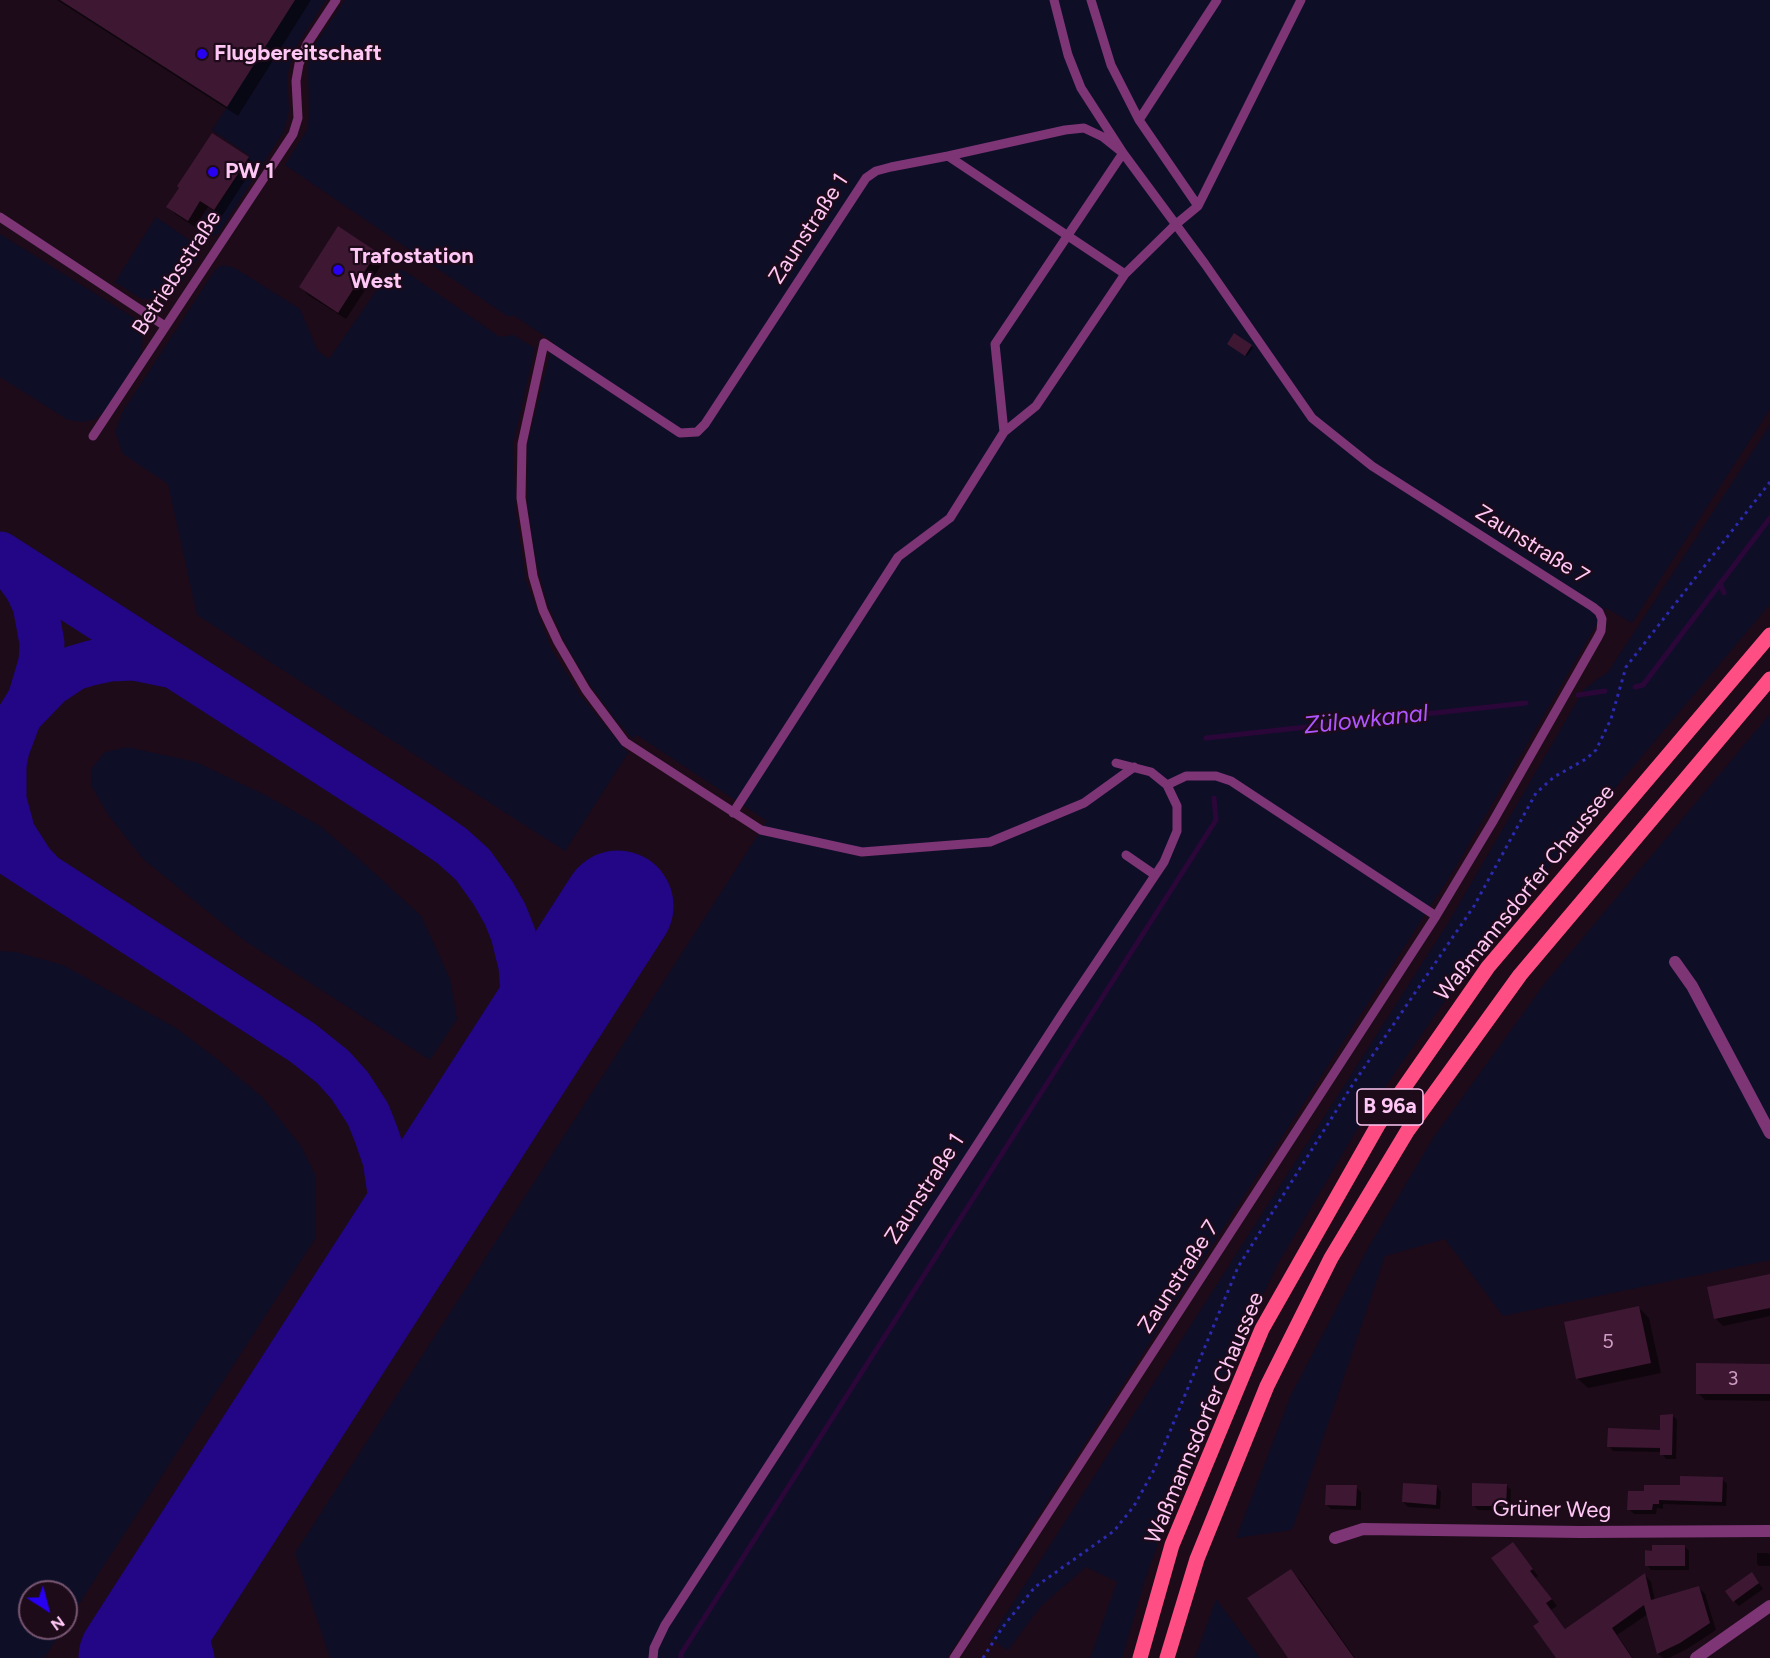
<!DOCTYPE html>
<meta charset="utf-8">
<style>
body{margin:0}
#map{position:relative;width:1770px;height:1658px;overflow:hidden;background:#1d0b19;font-family:Figtree,sans-serif}
canvas{display:block}
.north{position:absolute;left:18px;top:1580px;width:60px;height:60px;box-sizing:border-box;background:#1d0b19;border:2px solid #775671;border-radius:50%;rotate:144deg;font-size:16px;font-weight:700;line-height:24px;text-align:center;color:#ffc7f5}
.north::after{content:'';display:block;margin:auto;width:21px;height:27px;background:#2800f2;clip-path:polygon(50% 0,100% 100%,50% 72%,0 100%)}
</style>
<div id="map">
<canvas width="1770" height="1658"></canvas>
<div class="north">N</div>
</div>
<script>
const ctx = document.querySelector('canvas').getContext('2d');
ctx.lineJoin = 'round';
function fillPath(path, color) { ctx.fillStyle = color; ctx.fill(path, 'evenodd'); }
const shape = rows => new Path2D(rows.map(r => 'M' + r).join(''));
function trace(path, color, width, dash) { ctx.strokeStyle = color; ctx.lineWidth = width; ctx.lineCap = dash ? 'butt' : 'round'; ctx.setLineDash(dash || []); ctx.stroke(path); }
function drawText(font, color, halo, rows, align = 'center') {
  ctx.font = font + ' Figtree,sans-serif'; ctx.lineWidth = 4.5; ctx.setLineDash([]); ctx.textBaseline = 'middle'; ctx.strokeStyle = halo; ctx.fillStyle = color; for (const [text, x, y, turn = 0] of rows) {
    ctx.save(); ctx.translate(x, y); ctx.rotate((+turn || 0) * Math.PI / 180); ctx.textAlign = isNaN(turn) ? turn : align; if (halo) ctx.strokeText(text, 0, 0); ctx.fillText(text, 0, 0); ctx.restore();
  }
}
fillPath(shape([
 [60,0,326,0,294,50,287,77,289,111,284,131,218,234,209,237,203,234,199,229,200,222,207,210,214,213,250,156,212,130,227,107],
 [345,0,1770,0,1770,409,1632,623,1606,608,1455,868,947,1658,330,1658,295,1553,767,821,637,735,633,739,615,719,586,679,563,639,547,602,536,561,527,502,528,442,553,342,515,316,507,316,285,165,307,130,309,117,308,68,310,52],
 [156,217,191,241,197,251,198,258,179,286,162,299,142,299,115,282],
 [0,234,136,319,143,329,142,352,105,411,95,419,84,422,68,420,0,377],
 [222,265,235,268,300,309,318,351,329,359,387,275,397,270,405,271,500,337,513,335,535,348,513,445,516,514,526,581,551,648,580,695,628,753,565,851,197,615,168,484,123,454,115,431,123,411,215,270],
 [1770,425,1770,604,1558,856,1447,998,1365,1116,1279,1262,1214,1396,1180,1481,1144,1583,1122,1658,1090,1658,1117,1582,1086,1567,1041,1606,1008,1650,990,1639,1448,923,1584,689,1608,672],
 [1770,714,1770,1260,1503,1316,1445,1239,1385,1256,1292,1530,1236,1538,1291,1395,1368,1248,1433,1138,1545,983],
 [127,747,196,762,267,796,320,826,359,859,421,916,450,979,457,1019,430,1060,242,939,143,859,109,816,91,785,92,768,105,752],
 [0,951,16,952,63,965,176,1028,217,1059,263,1098,301,1146,316,1177,315,1239,66,1624,66,1592,30,1592,30,1628,64,1628,44,1658,0,1658],
 [1216,1599,1260,1658,1195,1658]
]), '#0f0e27');
fillPath(shape([
 [57,0,311,0,238,116],
 [248,158,255,165,222,216,208,207,195,227,175,214,168,207],
 [338,229,376,253,384,261,346,319,308,295,301,287],
 [1230,345,1251,346,1253,348,1247,356],
 [1770,1276,1770,1316,1723,1326,1715,1318],
 [1639,1308,1649,1318,1661,1373,1588,1388,1577,1378],
 [1770,1365,1770,1401,1705,1400,1698,1393],
 [1672,1415,1677,1420,1676,1459,1666,1459,1661,1452,1613,1451,1609,1446,1661,1432],
 [1722,1479,1727,1484,1726,1506,1663,1504,1663,1509,1657,1508,1656,1514,1634,1514,1629,1509,1645,1493],
 [1506,1485,1511,1490,1510,1511,1478,1510,1473,1505],
 [1356,1487,1361,1492,1361,1510,1331,1509,1326,1504],
 [1437,1487,1441,1492,1440,1509,1408,1507,1403,1502],
 [1513,1544,1538,1576,1536,1578,1557,1606,1551,1610,1566,1630,1645,1575,1651,1582,1655,1600,1698,1587,1705,1594,1716,1630,1687,1649,1669,1658,1663,1658,1658,1654,1648,1614,1617,1635,1633,1658,1558,1658,1541,1622],
 [1684,1546,1689,1551,1689,1570,1651,1570,1647,1565],
 [1757,1553,1768,1553,1770,1555,1770,1566,1759,1566,1757,1564],
 [1291,1571,1301,1581,1355,1658,1290,1658],
 [1756,1579,1763,1589,1739,1606,1734,1601]
]), '#0007');
trace(shape([
 [1720,583,1724,593],
 [1635,687,1643,685,1770,518],
 [1578,695,1605,691],
 [1206,738,1526,703],
 [681,1658,681,1654,1216,820,1214,798]
]), '#2b0739', 5);
trace(shape([
 [0,554,423,826,452,846,473,865,493,893,505,914,513,934,521,966,524,1009,520,1038,514,1064,502,1087],
 [25,710,50,684,74,668,91,663,110,659,134,658,168,665],
 [18,720,7,749,4,765,4,800,13,833,32,863,39,870],
 [0,748,30,699,41,662,42,643,35,605,27,588,8,562],
 [0,847,303,1043,333,1067,350,1086,368,1114,376,1134,385,1160,390,1193,390,1223,384,1252,379,1272,370,1292],
 [192,1658,187,1640,186,1607,194,1564]
]), '#220686', 45);
trace(shape([
 [134,1658,618,906]
]), '#220686', 111);
fillPath(shape([
 [60,0,295,0,227,107],
 [212,133,249,157,214,210,200,201,188,221,166,207,179,188,177,186],
 [338,226,377,252,338,313,299,287],
 [1234,333,1252,345,1245,356,1227,344],
 [1770,1274,1770,1308,1714,1319,1707,1287],
 [1639,1306,1651,1363,1576,1379,1564,1322],
 [1696,1363,1770,1364,1770,1394,1696,1394],
 [1673,1414,1672,1455,1660,1455,1660,1448,1607,1447,1608,1428,1660,1430,1660,1415],
 [1680,1476,1723,1477,1722,1502,1659,1500,1659,1504,1653,1504,1652,1510,1627,1510,1628,1491,1644,1491,1644,1485,1680,1485],
 [1403,1483,1437,1485,1436,1505,1402,1502],
 [1472,1483,1507,1484,1506,1506,1472,1506],
 [1326,1485,1357,1485,1356,1506,1325,1505],
 [1513,1542,1533,1569,1530,1571,1552,1599,1546,1603,1565,1629,1645,1573,1651,1600,1699,1586,1710,1623,1680,1643,1657,1654,1644,1605,1612,1628,1632,1658,1556,1658,1533,1626,1539,1622,1491,1558],
 [1652,1545,1685,1545,1685,1566,1645,1566,1645,1550,1652,1551],
 [1291,1569,1354,1658,1288,1658,1247,1598],
 [1752,1572,1759,1583,1733,1602,1725,1591]
]), '#3e1733');
trace(shape([
 [983,1658,1002,1628,1035,1587,1114,1531,1134,1506,1154,1470,1238,1267,1353,1084,1474,906,1536,793,1554,777,1586,759,1596,750,1611,719,1626,667,1770,482]
]), '#2b2ab0', 3, [3, 4.5]);
trace(shape([
 [1091,0,1111,65,1139,120,1198,206],
 [1139,120,1217,0],
 [948,156,1125,274],
 [0,217,165,326],
 [1004,432,1036,406,1125,274,1175,225,1198,206,1301,0],
 [93,436,293,134,298,118,296,81,299,64,307,44,336,0],
 [1167,785,1186,776,1216,776,1231,781,1436,916],
 [733,813,898,557,950,518,1004,432,995,344,1123,153,1081,88,1068,55,1054,0],
 [1126,855,1155,875],
 [653,1658,654,1648,665,1625,1064,1011,1164,862,1177,831,1177,806,1167,785,1151,772,1116,763],
 [954,1658,1436,916,1492,823,1598,637,1601,631,1602,619,1599,612,1593,607,1372,466,1312,418,1205,264,1123,153,1103,137,1084,128,1065,130,948,156,891,167,876,171,866,178,705,424,697,432,680,433,544,343,522,444,521,498,533,576,543,610,558,642,586,690,625,742,761,830,862,852,990,842,1084,803,1134,767]
]), '#7d3576', 9);
trace(shape([
 [1675,962,1692,986,1770,1133],
 [1335,1538,1363,1529,1581,1532,1770,1531],
 [1696,1658,1770,1606]
]), '#7d3576', 12);
trace(shape([
 [1140,1658,1172,1545,1262,1329,1378,1125,1488,967,1770,635],
 [1167,1658,1197,1559,1267,1386,1331,1258,1408,1130,1520,975,1770,679]
]), '#ff4e84', 15);
for (const [x, y, r, color] of [
 [202,54,6,"#2800f2"],
 [213,172,6,"#2800f2"],
 [338,270,6,"#2800f2"]
]) { const dot = new Path2D(); dot.arc(x, y, r, 0, 2 * Math.PI); ctx.fillStyle = color; ctx.fill(dot); trace(dot, '#1d0b19', 2); }
drawText('20px', '#cf9bc4', null, [
 ["5",1608,1342],
 ["3",1733,1379]
]);
for (const [x, y, w] of [
 [1390,1107,66]
]) { const box = new Path2D(); box.roundRect(x - w / 2, y - 18, w, 36, 4.5); ctx.fillStyle = '#1d0b19'; ctx.fill(box); trace(box, '#ffc7f5', 1.5); }
drawText('bold 21px', '#ffc7f5', null, [
 ["B 96a",1390,1107]
]);
drawText('bold 22px', '#ffc7f5', '#1d0b19', [
 ["Flugbereitschaft",214,54],
 ["PW 1",225,172],
 ["Trafostation",350,257],
 ["West",350,282]
], 'left');
drawText('22px', '#ffc7f5', '#1d0b19', [
 ["Zaunstraße 1",809,229,-57],
 ["Betriebsstraße",177,273,-57],
 ["Zaunstraße 7",1532,545,32],
 ["Waßmannsdorfer Chaussee",1525,893,-51],
 ["Zaunstraße 1",925,1189,-57],
 ["Zaunstraße 7",1179,1277,-57],
 ["Waßmannsdorfer Chaussee",1205,1418,-67],
 ["Grüner Weg",1552,1510,1]
]);
drawText('italic 24px', '#af55ff', '#1d0b19', [
 ["Zülowkanal",1366,720,-6]
]);
</script>
